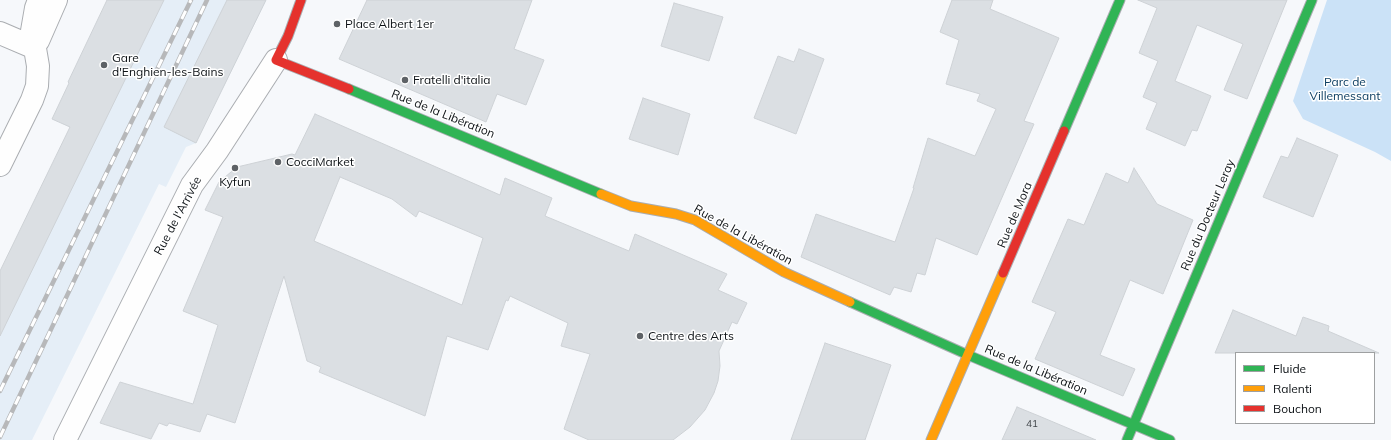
<!DOCTYPE html>
<meta charset="utf-8">
<style>
body{margin:0}
#map{position:relative;width:1391px;height:440px;overflow:hidden;background:#f6f8fb;font-family:Mulish,sans-serif}
canvas{display:block}
.legend{position:absolute;left:1235px;top:352px;width:140px;height:72px;box-sizing:border-box;background:#fff;border:1px solid #9ea0a1;margin:0;padding:5px 7px;list-style:none;font-size:12px;color:#0c1115}
.legend li{display:flex;align-items:center;gap:8px;height:20px}
.legend b{width:20px;border:1px solid #9ea0a1}
</style>
<div id="map">
<canvas width="1391" height="440"></canvas>
<ul class="legend">
<li><b style="height:5px;background:#30b455"></b>Fluide</li>
<li><b style="height:5px;background:#ff9f0a"></b>Ralenti</li>
<li><b style="height:5px;background:#e5322d"></b>Bouchon</li>
</ul>
</div>
<script>
const ctx = document.querySelector('canvas').getContext('2d');
ctx.lineJoin = 'round';
function fillPath(path, color) { ctx.fillStyle = color; ctx.fill(path, 'evenodd'); }
const shape = rows => new Path2D(rows.map(r => 'M' + r).join(''));
function trace(path, color, width, dash) { ctx.strokeStyle = color; ctx.lineWidth = width; ctx.lineCap = dash ? 'butt' : 'round'; ctx.setLineDash(dash || []); ctx.stroke(path); }
function drawText(font, color, halo, rows, align = 'center') {
  ctx.font = font + ' Mulish,sans-serif'; ctx.lineWidth = 3; ctx.setLineDash([]); ctx.textBaseline = 'middle'; ctx.strokeStyle = halo; ctx.fillStyle = color; for (const [text, x, y, turn = 0] of rows) {
    ctx.save(); ctx.translate(x, y); ctx.rotate((+turn || 0) * Math.PI / 180); ctx.textAlign = isNaN(turn) ? turn : align; if (halo) ctx.strokeText(text, 0, 0); ctx.fillText(text, 0, 0); ctx.restore();
  }
}
fillPath(shape([
 [108,0,262,0,266,1,196,143,186,147,166,187,159,184,32,440,0,440,0,336,80,132,52,119,69,83,68,82]
]), '#e5eef7');
fillPath(shape([
 [1327,0,1391,0,1391,161,1375,152,1303,119,1293,101]
]), '#cbe2f7');
const building = shape([
 [107,0,164,0,0,336,0,271,70,127,52,119,69,83,68,82,107,0],
 [227,0,266,0,196,143,164,127,227,0],
 [367,0,532,0,514,49,544,60,526,105,497,94,486,122,339,59,367,0],
 [952,0,993,0,990,9,1059,38,1024,121,1034,124,977,255,936,238,925,275,917,273,911,292,894,287,890,295,801,257,816,214,895,242,914,188,913,188,928,138,975,156,996,109,977,101,980,94,946,84,959,40,940,32,952,0],
 [1138,0,1287,0,1247,99,1224,90,1243,44,1197,25,1175,81,1211,96,1197,131,1192,130,1185,146,1146,129,1157,103,1143,97,1158,61,1139,53,1157,8,1138,0],
 [674,3,723,17,709,61,661,46,674,3],
 [799,49,824,59,796,134,754,118,778,56,794,62,799,49],
 [643,98,690,114,678,155,629,139,643,98],
 [315,114,500,195,505,178,552,198,545,216,629,251,635,234,727,274,718,290,747,303,737,324,732,322,719,351,720,366,718,381,714,393,705,410,690,427,673,440,589,440,564,429,590,354,561,346,568,323,510,296,508,301,506,300,488,350,447,336,425,416,319,372,321,367,307,361,284,276,235,423,207,414,200,432,169,423,167,426,159,423,151,439,100,423,120,382,193,404,218,325,183,311,223,217,205,210,219,182,237,167,292,154,295,155,315,114],
 [340,177,392,199,416,217,419,211,483,238,462,305,314,241,340,177],
 [1297,138,1338,155,1313,217,1263,197,1281,156,1288,158,1297,138],
 [1134,168,1157,204,1193,220,1163,294,1130,280,1100,355,1135,369,1123,396,1035,359,1056,312,1032,302,1068,219,1084,225,1106,173,1128,183,1134,168],
 [1233,310,1296,336,1303,317,1329,326,1328,331,1379,353,1215,353,1233,310],
 [825,343,891,365,865,440,791,440,825,343],
 [1017,407,1039,416,1096,440,1002,440,1017,407]
]);
fillPath(building, '#dbdfe3');
trace(building, '#ced2d6', 1);
const street = shape([
 [0,33,35,48],
 [38,41,56,0],
 [0,165,32,100,37,86,38,66,32,31,36,8,39,0],
 [65,440,192,185,217,151,276,60]
]);
const fast = shape([
 [349,89,601,194],
 [1064,131,1120,0],
 [850,302,968,355,1170,440],
 [1127,440,1312,0]
]);
const slow = shape([
 [601,194,631,206,676,214,695,220,784,272,850,302],
 [931,440,1003,273]
]);
const jam = shape([
 [301,0,288,36,276,60,349,89],
 [1003,273,1064,131]
]);
trace(street, '#aaadb1', 24);
trace(fast, '#aaadb1', 11);
trace(slow, '#aaadb1', 11);
trace(jam, '#aaadb1', 11);
trace(street, '#fefefe', 22);
trace(fast, '#30b455', 9);
trace(slow, '#ff9f0a', 9);
trace(jam, '#e5322d', 9);
const rail = shape([
 [0,391,191,0],
 [0,437,207,0]
]);
trace(rail, '#b7b8ba', 4.5);
trace(rail, '#fff', 3, [9]);
for (const [x, y, r, color] of [
 [337,24,4,"#5e6266"],
 [104,65,4,"#5e6266"],
 [405,80,4,"#5e6266"],
 [278,162,4,"#5e6266"],
 [235,168,4,"#5e6266"],
 [640,336,4,"#5e6266"]
]) { const dot = new Path2D(); dot.arc(x, y, r, 0, 2 * Math.PI); ctx.fillStyle = color; ctx.fill(dot); trace(dot, '#fff', 1.5); }
drawText('10px', '#41464a', null, [
 ["41",1032,424]
]);
drawText('12px', '#0c1115', '#fff', [
 ["Place Albert 1er",345,24],
 ["Gare",112,58],
 ["d'Enghien-les-Bains",112,72],
 ["Fratelli d'italia",413,80],
 ["CocciMarket",286,162],
 ["Kyfun",235,182,"center"],
 ["Centre des Arts",648,336]
], 'left');
drawText('12px', '#0c3e62', '#fff', [
 ["Parc de",1345,82],
 ["Villemessant",1345,96]
]);
drawText('12px', '#0c1115', '#fff', [
 ["Rue de la Libération",443,114,22],
 ["Rue de Mora",1015,215,-67],
 ["Rue du Docteur Leray",1208,215,-67],
 ["Rue de l'Arrivée",178,216,-62],
 ["Rue de la Libération",743,235,29],
 ["Rue de la Libération",1036,370,23]
]);
</script>
